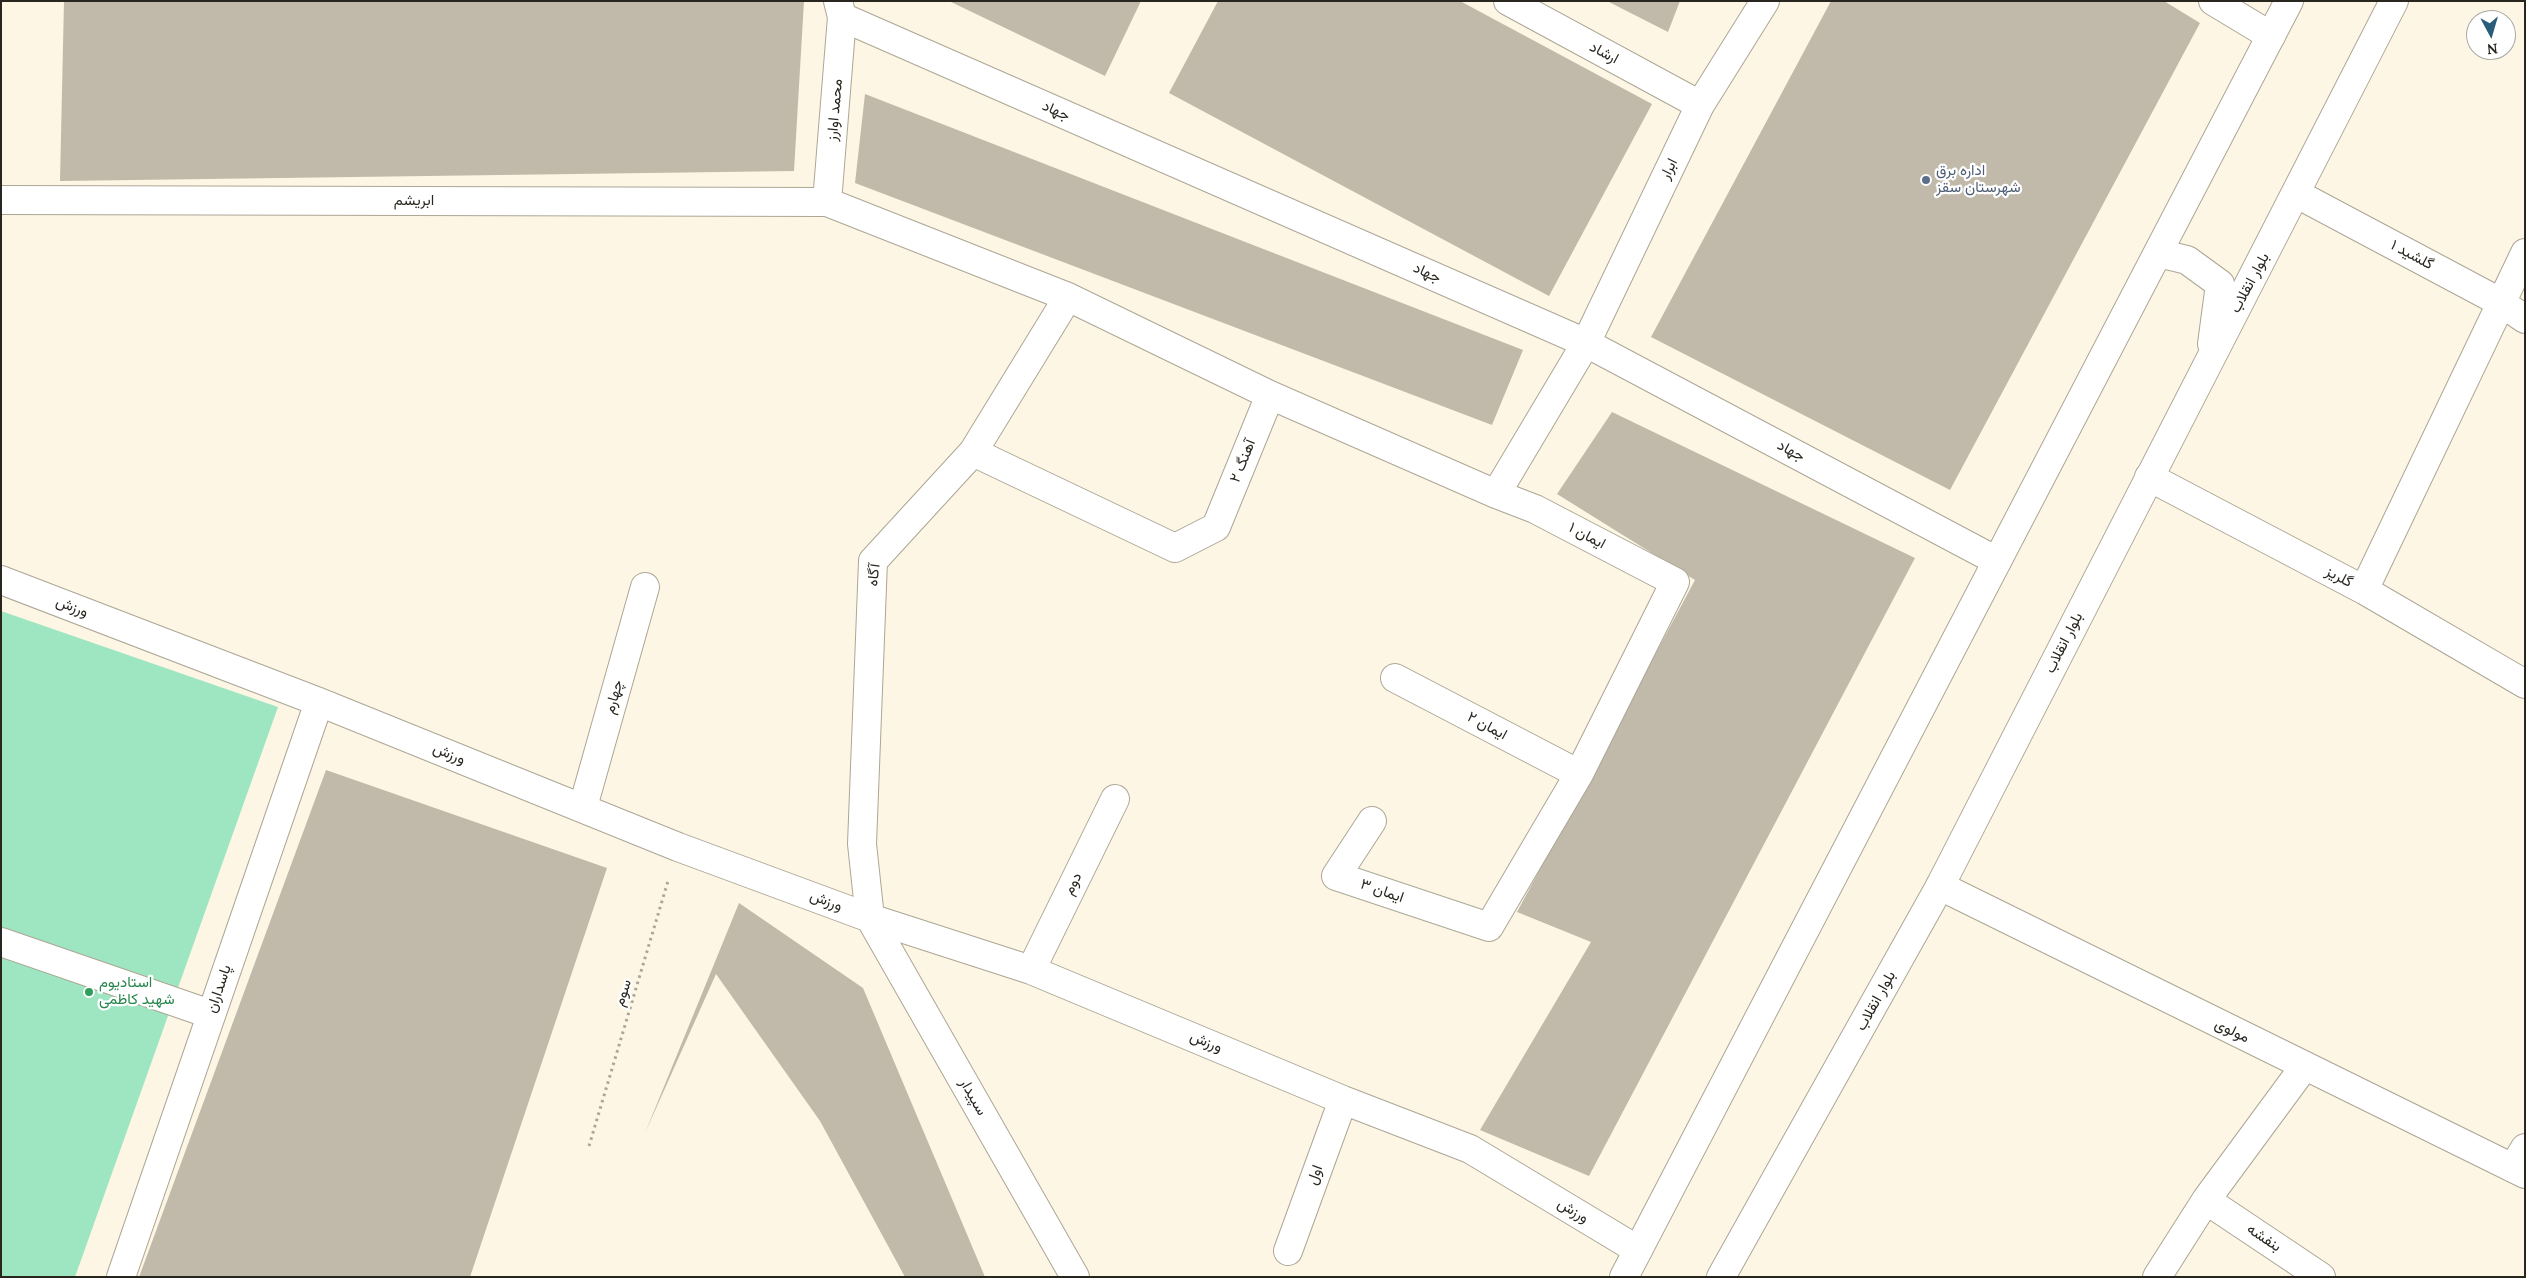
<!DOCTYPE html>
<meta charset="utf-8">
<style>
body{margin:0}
#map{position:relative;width:2526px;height:1278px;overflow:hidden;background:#fdf6e4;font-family:Lora,serif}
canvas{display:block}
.frame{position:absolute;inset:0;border:2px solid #28261f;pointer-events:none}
.north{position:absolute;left:2466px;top:10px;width:50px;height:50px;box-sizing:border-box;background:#fff;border:1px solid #a9a8a5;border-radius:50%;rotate:174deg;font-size:14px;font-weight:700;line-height:20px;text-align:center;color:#28261f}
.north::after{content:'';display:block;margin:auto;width:18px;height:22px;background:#295d7a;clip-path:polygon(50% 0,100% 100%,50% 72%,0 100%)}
</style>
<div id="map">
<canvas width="2526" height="1278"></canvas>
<div class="frame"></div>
<div class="north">N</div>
</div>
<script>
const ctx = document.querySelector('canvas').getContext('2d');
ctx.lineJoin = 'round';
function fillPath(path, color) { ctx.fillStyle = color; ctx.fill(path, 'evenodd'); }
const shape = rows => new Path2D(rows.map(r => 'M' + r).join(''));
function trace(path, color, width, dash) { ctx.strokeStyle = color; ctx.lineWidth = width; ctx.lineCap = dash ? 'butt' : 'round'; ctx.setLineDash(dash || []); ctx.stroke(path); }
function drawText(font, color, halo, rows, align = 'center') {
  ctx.font = font + ' Lora,Vazirmatn,serif'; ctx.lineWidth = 4.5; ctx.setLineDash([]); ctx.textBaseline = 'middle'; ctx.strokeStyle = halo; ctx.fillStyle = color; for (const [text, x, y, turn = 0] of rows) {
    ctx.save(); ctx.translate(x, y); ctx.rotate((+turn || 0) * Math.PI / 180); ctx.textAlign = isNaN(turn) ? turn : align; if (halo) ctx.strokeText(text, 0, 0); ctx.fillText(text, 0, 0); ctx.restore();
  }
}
fillPath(shape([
 [1,611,278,707,75,1277,1,1277]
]), '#9ee6c1');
fillPath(shape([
 [64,1,804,1,794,171,60,181],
 [949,1,1141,1,1105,76],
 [1218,1,1460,1,1652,104,1549,296,1169,93],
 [1607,1,1680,1,1668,32],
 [1831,1,2164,1,2200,23,1950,490,1651,337],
 [865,94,1523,350,1492,425,855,183],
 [1612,412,1915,558,1589,1176,1480,1130,1591,942,1517,912,1695,580,1557,494],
 [326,770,607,868,470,1277,139,1277],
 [739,903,863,988,985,1277,905,1277,820,1121,716,974,645,1133]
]), '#c1baaa');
const minor = shape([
 [1508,1,1700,105],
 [2213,1,2271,36],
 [842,17,1586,343,1997,561],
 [2297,194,2500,302,2525,319],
 [1,200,827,202,1068,297,1270,395,1496,494,1535,509,1675,582,1579,774,1489,927,1336,876,1372,821],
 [827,202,842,17,838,1],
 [1068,297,973,452,873,561,862,844,870,918,1075,1277],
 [973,452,1175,548,1216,527,1270,395],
 [2149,477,2364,590,2525,684],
 [1496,494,1586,343,1700,105,1765,1],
 [1,580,319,702,678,847,870,918,1031,970,1343,1100,1470,1149,1638,1250],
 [2364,590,2525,253],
 [1395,678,1579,774],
 [583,807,645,587],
 [1,942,210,1014],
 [1031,970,1115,799],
 [2513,1168,2525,1148],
 [2206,1200,2321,1277],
 [1288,1251,1343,1100],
 [121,1277,319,702],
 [2157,1277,2206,1200,2304,1067]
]);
const tertiary = shape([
 [1940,886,2525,1174]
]);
const secondary = shape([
 [2158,253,2187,260,2220,284,2212,344],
 [1624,1277,2289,1],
 [1721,1277,1940,886,2394,1]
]);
trace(minor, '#aca695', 30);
trace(tertiary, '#aca695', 30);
trace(secondary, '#aca695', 30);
trace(shape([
 [589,1146,668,881]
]), '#aba598', 3, [2.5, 4]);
trace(minor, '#fff', 28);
trace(tertiary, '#fff', 28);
trace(secondary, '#fff', 28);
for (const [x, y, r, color] of [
 [1926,180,5,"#5c6f8a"],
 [89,992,5,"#2e9e5b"]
]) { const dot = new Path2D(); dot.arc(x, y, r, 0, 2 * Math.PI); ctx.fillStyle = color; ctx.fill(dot); trace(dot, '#fff', 2); }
drawText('15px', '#28261f', '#fff', [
 ["ارشاد",1604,53,28],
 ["محمد اوارز",835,110,-85],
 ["جهاد",1056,111,24],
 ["ابرار",1669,169,-64],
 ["ابریشم",414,201],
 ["گلشید ۱",2412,255,28],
 ["جهاد",1427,273,24],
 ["بلوار انقلاب",2250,283,-62],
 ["جهاد",1791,451,28],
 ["آهنگ ۲",1243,461,-68],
 ["ایمان ۱",1587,536,28],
 ["آگاه",874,575,-83],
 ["گلریز",2339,577,28],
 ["ورزش",72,607,21],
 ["بلوار انقلاب",2064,643,-63],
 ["چهارم",614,697,-74],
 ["ایمان ۲",1487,726,28],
 ["ورزش",449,754,22],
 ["دوم",1073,884,-64],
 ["ایمان ۳",1382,891,19],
 ["ورزش",826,901,20],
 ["پاسداران",219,989,-71],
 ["سوم",623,993,-73],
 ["بلوار انقلاب",1876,1001,-61],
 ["مولوی",2232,1031,26],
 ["ورزش",1206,1042,22],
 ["سپیدار",973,1097,60],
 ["اول",1315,1175,-70],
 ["ورزش",1573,1211,31],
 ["بنفشه",2264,1238,34]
]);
drawText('15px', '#4e5e75', '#fff', [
 ["اداره برق",1936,171],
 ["شهرستان سقز",1936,188]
], 'left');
drawText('15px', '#27864d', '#fff', [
 ["استادیوم",99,983],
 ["شهید کاظمی",99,1000]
], 'left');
</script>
